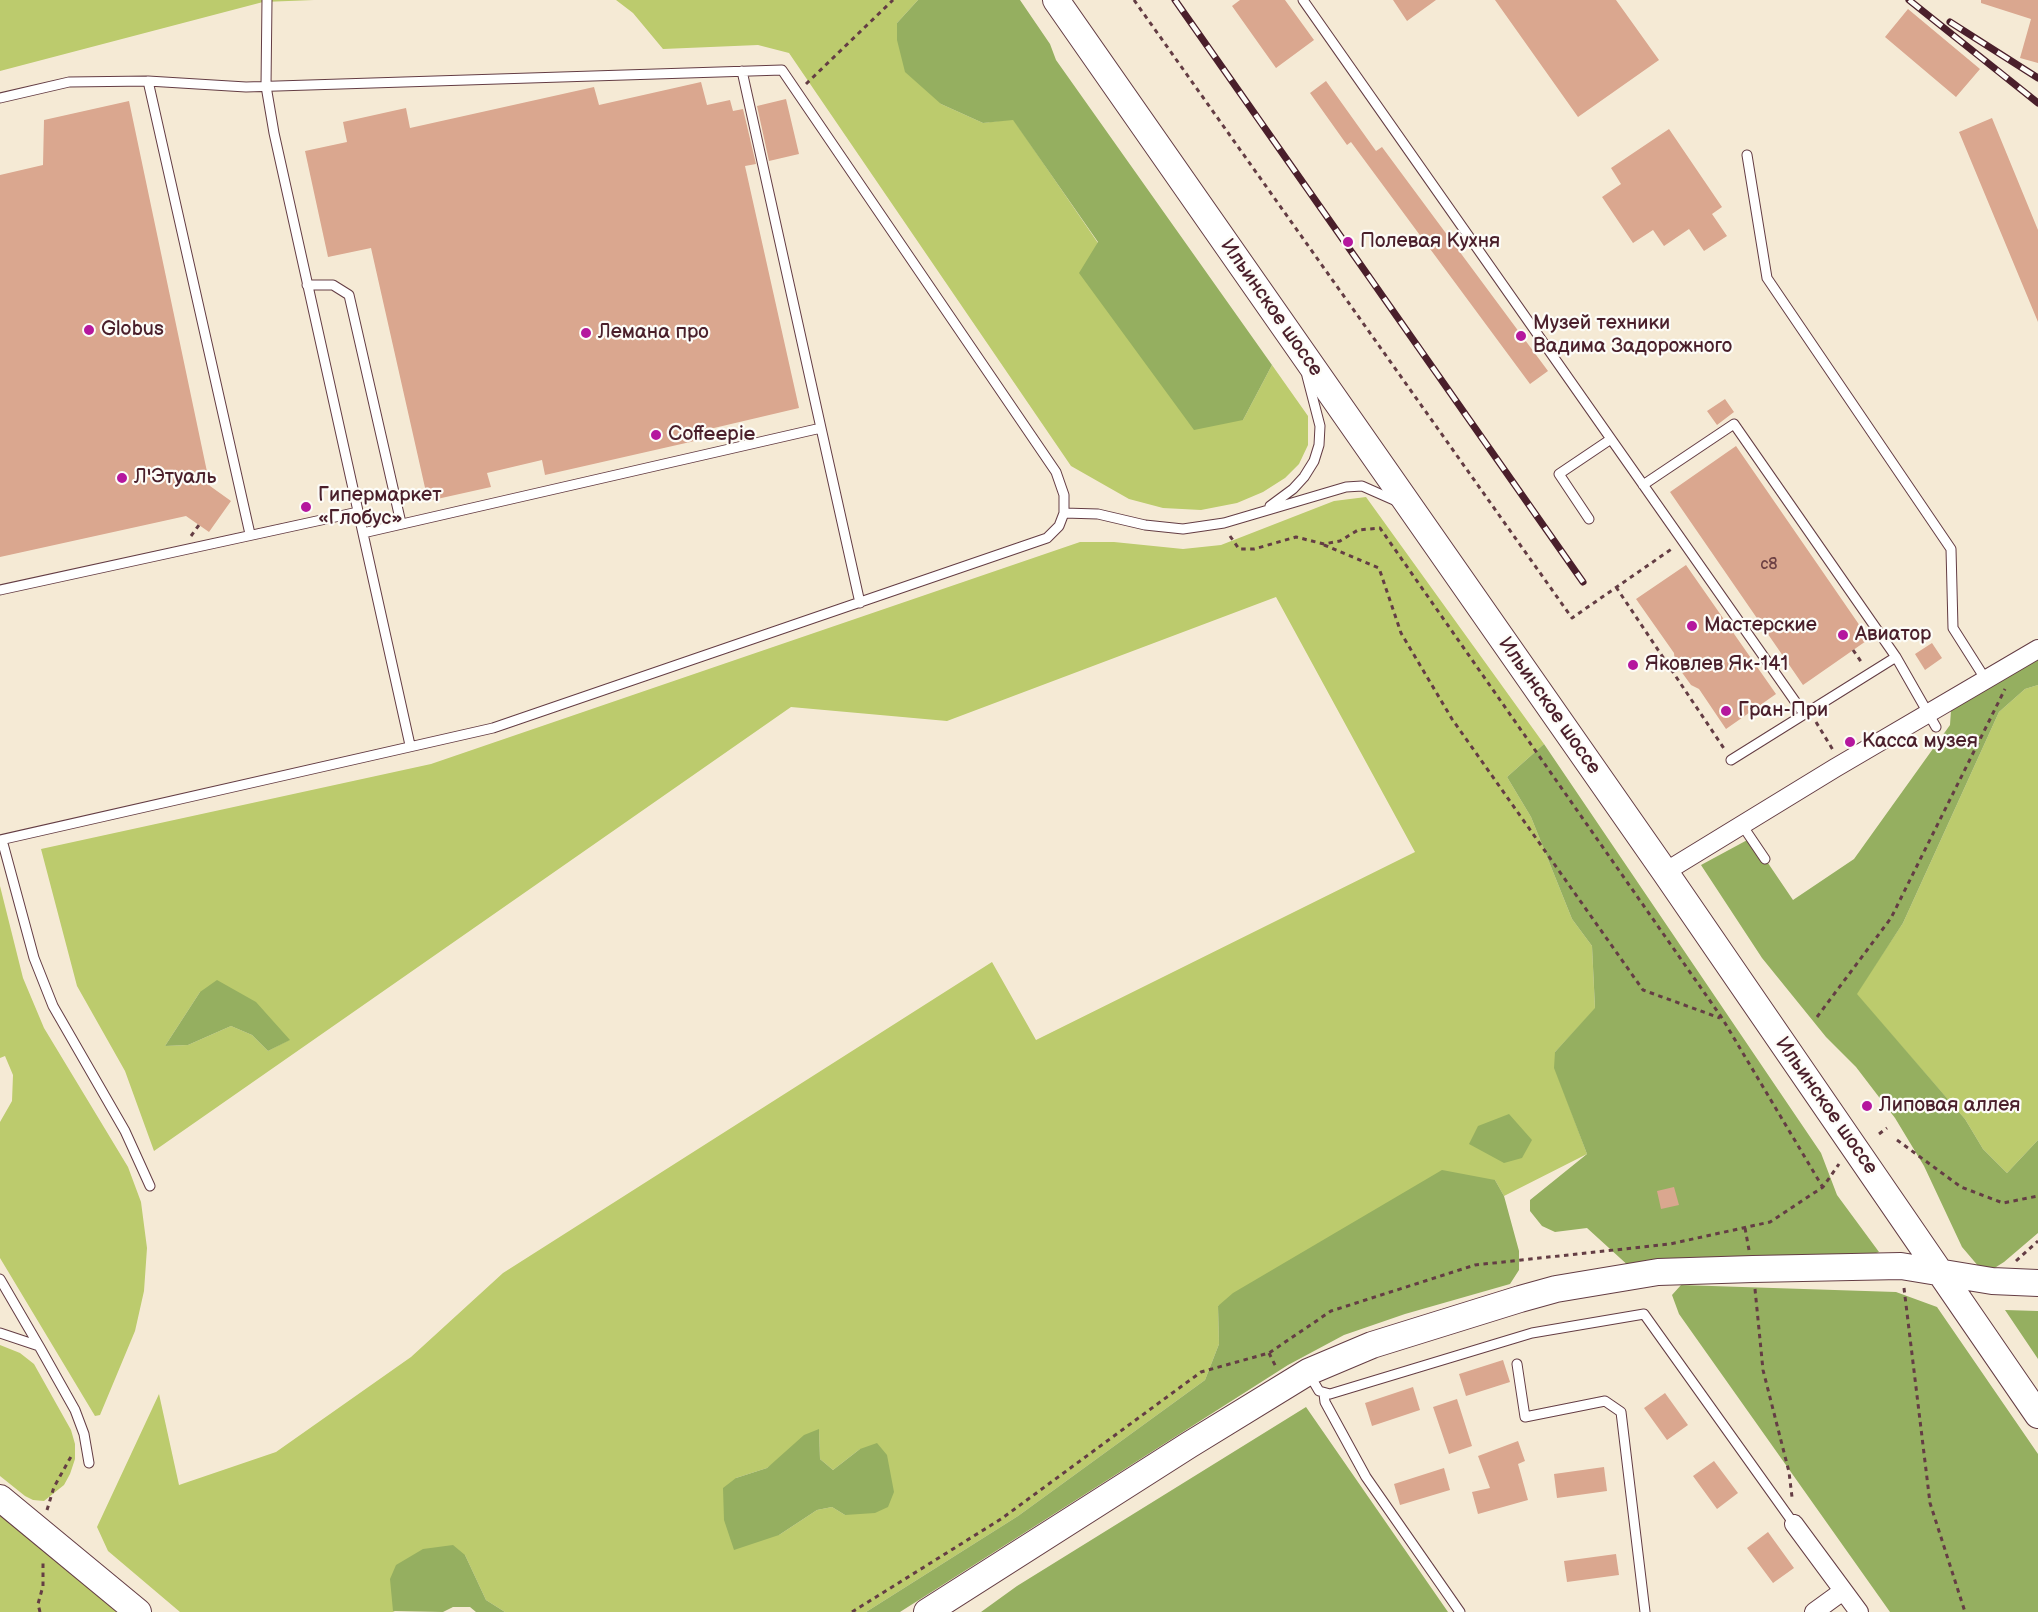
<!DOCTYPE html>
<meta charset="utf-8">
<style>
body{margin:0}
canvas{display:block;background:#f5ead5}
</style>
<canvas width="2038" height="1612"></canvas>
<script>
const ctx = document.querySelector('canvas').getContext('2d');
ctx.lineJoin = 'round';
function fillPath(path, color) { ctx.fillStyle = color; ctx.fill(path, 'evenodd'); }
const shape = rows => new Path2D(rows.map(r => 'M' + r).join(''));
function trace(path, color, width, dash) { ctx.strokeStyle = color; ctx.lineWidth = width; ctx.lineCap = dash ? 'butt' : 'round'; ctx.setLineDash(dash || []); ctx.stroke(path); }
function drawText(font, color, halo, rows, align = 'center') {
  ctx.font = font + ' "Balsamiq Sans",sans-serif'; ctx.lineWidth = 4.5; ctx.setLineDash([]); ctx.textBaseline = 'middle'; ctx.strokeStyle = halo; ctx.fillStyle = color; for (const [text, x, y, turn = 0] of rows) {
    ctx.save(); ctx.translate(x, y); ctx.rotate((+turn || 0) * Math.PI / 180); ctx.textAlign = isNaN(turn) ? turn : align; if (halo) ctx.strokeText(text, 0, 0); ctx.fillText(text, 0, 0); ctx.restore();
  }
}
fillPath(shape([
 [0,0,314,0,263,2,0,71],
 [616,0,918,0,897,23,941,104,983,123,1013,119,1098,243,1243,420,1272,365,1308,416,1308,445,1299,464,1285,478,1263,492,1237,503,1201,510,1163,508,1129,499,1071,466,789,53,758,45,663,49,633,13],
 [1366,497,1544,744,1507,777,1531,817,1572,919,1592,946,1595,1009,1555,1052,1555,1068,1587,1154,1504,1196,1495,1180,1218,1306,1219,1344,1205,1380,1018,1516,866,1612,505,1612,486,1600,465,1555,393,1611,395,1612,180,1612,108,1551,97,1527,159,1394,179,1485,276,1452,411,1357,503,1273,992,962,1036,1040,1415,852,1276,597,947,721,791,707,154,1151,125,1071,77,986,41,849,431,764,1080,542,1114,542,1183,549,1221,545,1334,501],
 [200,992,289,1040,268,1051,252,1035,231,1026,188,1045,165,1046],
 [819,1430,820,1459,833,1470,860,1449,845,1515,832,1507,817,1510,779,1535,736,1478,767,1468],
 [2038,685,2038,1140,2007,1173,1983,1149,1965,1119,1856,994,1903,923,1999,712,2025,689],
 [0,886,23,978,44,1028,128,1167,141,1202,147,1248,144,1291,135,1331,100,1415,95,1416,0,1258,0,1122,12,1101,13,1075,5,1056,0,1058],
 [0,1345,20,1353,34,1364,71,1430,75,1444,75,1459,70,1474,64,1485,44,1501,33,1500,25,1496,0,1476],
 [0,1513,117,1612,0,1612]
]), '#bccb6d');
fillPath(shape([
 [918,0,1020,0,1050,44,1056,60,1272,365,1243,420,1194,430,1079,273,1098,242,1013,120,983,123,941,104,905,72,897,40,897,23],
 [2038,659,2038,685,2025,689,1999,712,1903,923,1857,994,1965,1119,1983,1149,2007,1173,2038,1140,2038,1233,2004,1262,1985,1274,1962,1247,1924,1166,1895,1118,1856,1067,1826,1037,1762,958,1701,865,1751,838,1793,900,1854,859,1950,725,1951,710],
 [1544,744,1821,1153,1837,1195,1879,1252,1861,1258,1631,1268,1587,1228,1555,1232,1542,1226,1530,1211,1530,1200,1587,1154,1554,1068,1555,1052,1595,1008,1592,946,1572,919,1531,817,1507,777],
 [217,980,256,1002,290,1040,268,1051,252,1035,231,1026,188,1045,165,1046,200,992],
 [1509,1114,1532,1140,1522,1158,1504,1163,1469,1144,1478,1126],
 [1442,1170,1495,1180,1504,1196,1519,1251,1519,1270,1510,1284,1405,1314,1344,1335,1288,1365,900,1612,866,1612,1018,1516,1205,1380,1219,1344,1218,1306,1233,1293],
 [1681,1285,1896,1292,1937,1307,2038,1454,2038,1612,1890,1612,1679,1314,1672,1295],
 [2005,1310,2038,1311,2038,1359],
 [1306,1407,1448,1612,981,1612,1017,1586],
 [819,1429,820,1459,833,1470,860,1449,877,1443,887,1455,894,1492,888,1507,875,1513,845,1515,832,1507,817,1510,779,1535,734,1550,724,1520,723,1488,736,1478,767,1468,804,1435],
 [453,1545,465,1555,486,1600,505,1612,476,1612,470,1607,453,1607,443,1612,393,1611,390,1579,396,1565,423,1549]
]), '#95af60');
fillPath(shape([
 [1240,0,1285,0,1314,40,1276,68,1232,6],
 [1393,0,1436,0,1407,21],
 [1495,0,1616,0,1659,60,1578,117],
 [1981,0,2038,0,2038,63,2020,58,2031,19,1981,3],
 [1908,9,1980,69,1956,97,1885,37],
 [1326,81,1376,151,1382,147,1548,371,1530,384,1351,142,1347,145,1310,93],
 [701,82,707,105,730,100,733,111,743,109,756,164,745,166,799,408,697,432,699,440,545,475,542,460,487,473,491,487,428,501,371,248,328,257,305,151,347,142,343,122,406,108,410,128,594,87,599,105],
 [786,99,799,154,769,161,757,106],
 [129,101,210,486,231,501,209,532,186,516,0,557,0,175,43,165,44,120],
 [1992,118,2038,230,2038,322,1959,132],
 [1669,129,1722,207,1712,214,1727,236,1704,251,1689,229,1664,246,1653,230,1633,243,1602,197,1621,184,1611,168],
 [1725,399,1734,412,1717,425,1707,411],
 [1736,446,1869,639,1803,685,1670,492],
 [1686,565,1776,694,1726,729,1699,689,1691,685,1675,663,1674,653,1636,599],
 [1932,643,1942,658,1925,670,1915,654],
 [1674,1187,1679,1205,1661,1209,1657,1191],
 [1503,1360,1510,1382,1466,1396,1459,1374],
 [1413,1387,1420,1410,1372,1426,1365,1403],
 [1665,1393,1688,1425,1667,1440,1644,1408],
 [1457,1399,1472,1446,1449,1454,1433,1407],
 [1518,1441,1525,1461,1518,1464,1528,1500,1478,1514,1472,1492,1490,1488,1478,1456],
 [1714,1461,1738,1493,1717,1509,1693,1476],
 [1604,1467,1607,1491,1557,1498,1554,1474],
 [1444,1468,1450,1490,1400,1505,1394,1484],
 [1768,1532,1794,1568,1773,1583,1747,1548],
 [1616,1554,1619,1575,1567,1582,1564,1561]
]), '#daa78f');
const lane = shape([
 [267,0,266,86,274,133,410,745],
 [1303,0,1804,714],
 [742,71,821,428],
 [148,81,250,534],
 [0,98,69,82,148,81,246,87,782,70,1056,472,1064,495,1064,513,1059,526,1047,538,493,728,0,840],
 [1747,155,1767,278,1951,549,1953,628,1986,680],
 [307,285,333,285,349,295,401,523],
 [1643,485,1734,424,1896,657,1936,727],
 [1270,506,1293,489,1304,477,1314,461,1319,445,1320,426,1307,376],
 [1064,513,1098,514,1145,525,1183,529,1224,523,1346,487,1362,486,1396,501],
 [1589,519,1559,474,1611,439],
 [363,533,821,428,860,603],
 [0,590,358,512],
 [1731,760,1896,657],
 [1742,825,1765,859],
 [2,840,34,958,53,1006,125,1131,150,1186],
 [0,1279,39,1346],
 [0,1333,39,1346,75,1410,84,1434,89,1463],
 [1517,1364,1525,1417,1605,1401,1621,1412,1645,1612],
 [1309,1374,1319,1391,1330,1394,1532,1333,1644,1314,1794,1524],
 [1324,1394,1325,1402,1366,1477,1460,1612]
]);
const street = shape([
 [1665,872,1835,768,2038,649],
 [1794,1524,1859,1612],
 [1814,1612,1843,1591]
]);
const secondary = shape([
 [1056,0,1665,872,2038,1415],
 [0,1498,138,1612],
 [927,1612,1189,1445,1308,1372,1372,1345,1520,1299,1556,1289,1658,1272,1753,1269,1901,1266,1992,1281,2038,1283]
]);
trace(lane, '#643d44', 11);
trace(street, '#643d44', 20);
trace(secondary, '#643d44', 28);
trace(shape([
 [1134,0,1572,618,1673,548],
 [806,84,893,0],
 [191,536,199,525],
 [1230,536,1239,549,1254,549,1296,537,1324,544,1340,541,1358,530,1380,528,1722,1018,1822,1186],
 [1324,545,1379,568,1401,633,1452,719,1643,990,1720,1018],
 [1616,587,1725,750],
 [1853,650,1862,663],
 [1816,722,1833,750],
 [1817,1017,1891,918,2005,689],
 [1879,1134,1887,1128],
 [1897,1140,1961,1187,2003,1203,2038,1196],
 [1745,1228,1749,1250],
 [2016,1261,2038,1241],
 [1904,1288,1930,1503,1965,1612],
 [1755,1289,1763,1370,1789,1472,1792,1497],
 [1269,1353,1276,1367],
 [47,1510,54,1487,73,1453],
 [40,1612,38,1604,43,1586,43,1561],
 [852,1612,1001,1519,1201,1372,1269,1353,1331,1311,1475,1265,1670,1244,1770,1222,1823,1187,1839,1164]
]), '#643d44', 3, [4.5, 4.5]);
trace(lane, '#fff', 9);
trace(street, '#fff', 18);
trace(secondary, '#fff', 26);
const rail = shape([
 [1175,0,1583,582],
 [1909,0,2038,103],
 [1950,22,2038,78]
]);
trace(rail, '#4a1f2b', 7);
trace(rail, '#fdfcf7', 4.5, [14]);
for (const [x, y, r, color] of [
 [1348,242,6,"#b5179e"],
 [89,330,6,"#b5179e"],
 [586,333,6,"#b5179e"],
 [1521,336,6,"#b5179e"],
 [656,435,6,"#b5179e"],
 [122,478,6,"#b5179e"],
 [306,507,6,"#b5179e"],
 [1692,626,6,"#b5179e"],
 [1843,635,6,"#b5179e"],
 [1633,665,6,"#b5179e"],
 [1726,711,6,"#b5179e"],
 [1850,742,6,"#b5179e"],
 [1867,1106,6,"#b5179e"]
]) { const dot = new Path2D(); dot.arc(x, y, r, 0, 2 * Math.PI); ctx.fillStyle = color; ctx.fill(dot); trace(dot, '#fdfcf7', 2); }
drawText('16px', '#6e4144', null, [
 ["с8",1769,565]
]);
drawText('20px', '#4a1f2b', '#fdfcf7', [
 ["Полевая Кухня",1360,242],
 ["Музей техники",1533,324],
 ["Вадима Задорожного",1533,347],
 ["Globus",101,330],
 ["Лемана про",598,333],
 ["Coffeepie",668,435],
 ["Л'Этуаль",134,478],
 ["Гипермаркет",318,496],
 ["«Глобус»",318,519],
 ["Мастерские",1704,626],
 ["Авиатор",1855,635],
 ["Яковлев Як-141",1645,665],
 ["Гран-При",1738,711],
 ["Касса музея",1862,742],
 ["Липовая аллея",1879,1106]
], 'left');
drawText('20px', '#4a1f2b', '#fdfcf7', [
 ["Ильинское шоссе",1271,308,55],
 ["Ильинское шоссе",1549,706,55],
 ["Ильинское шоссе",1826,1106,55]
]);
</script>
